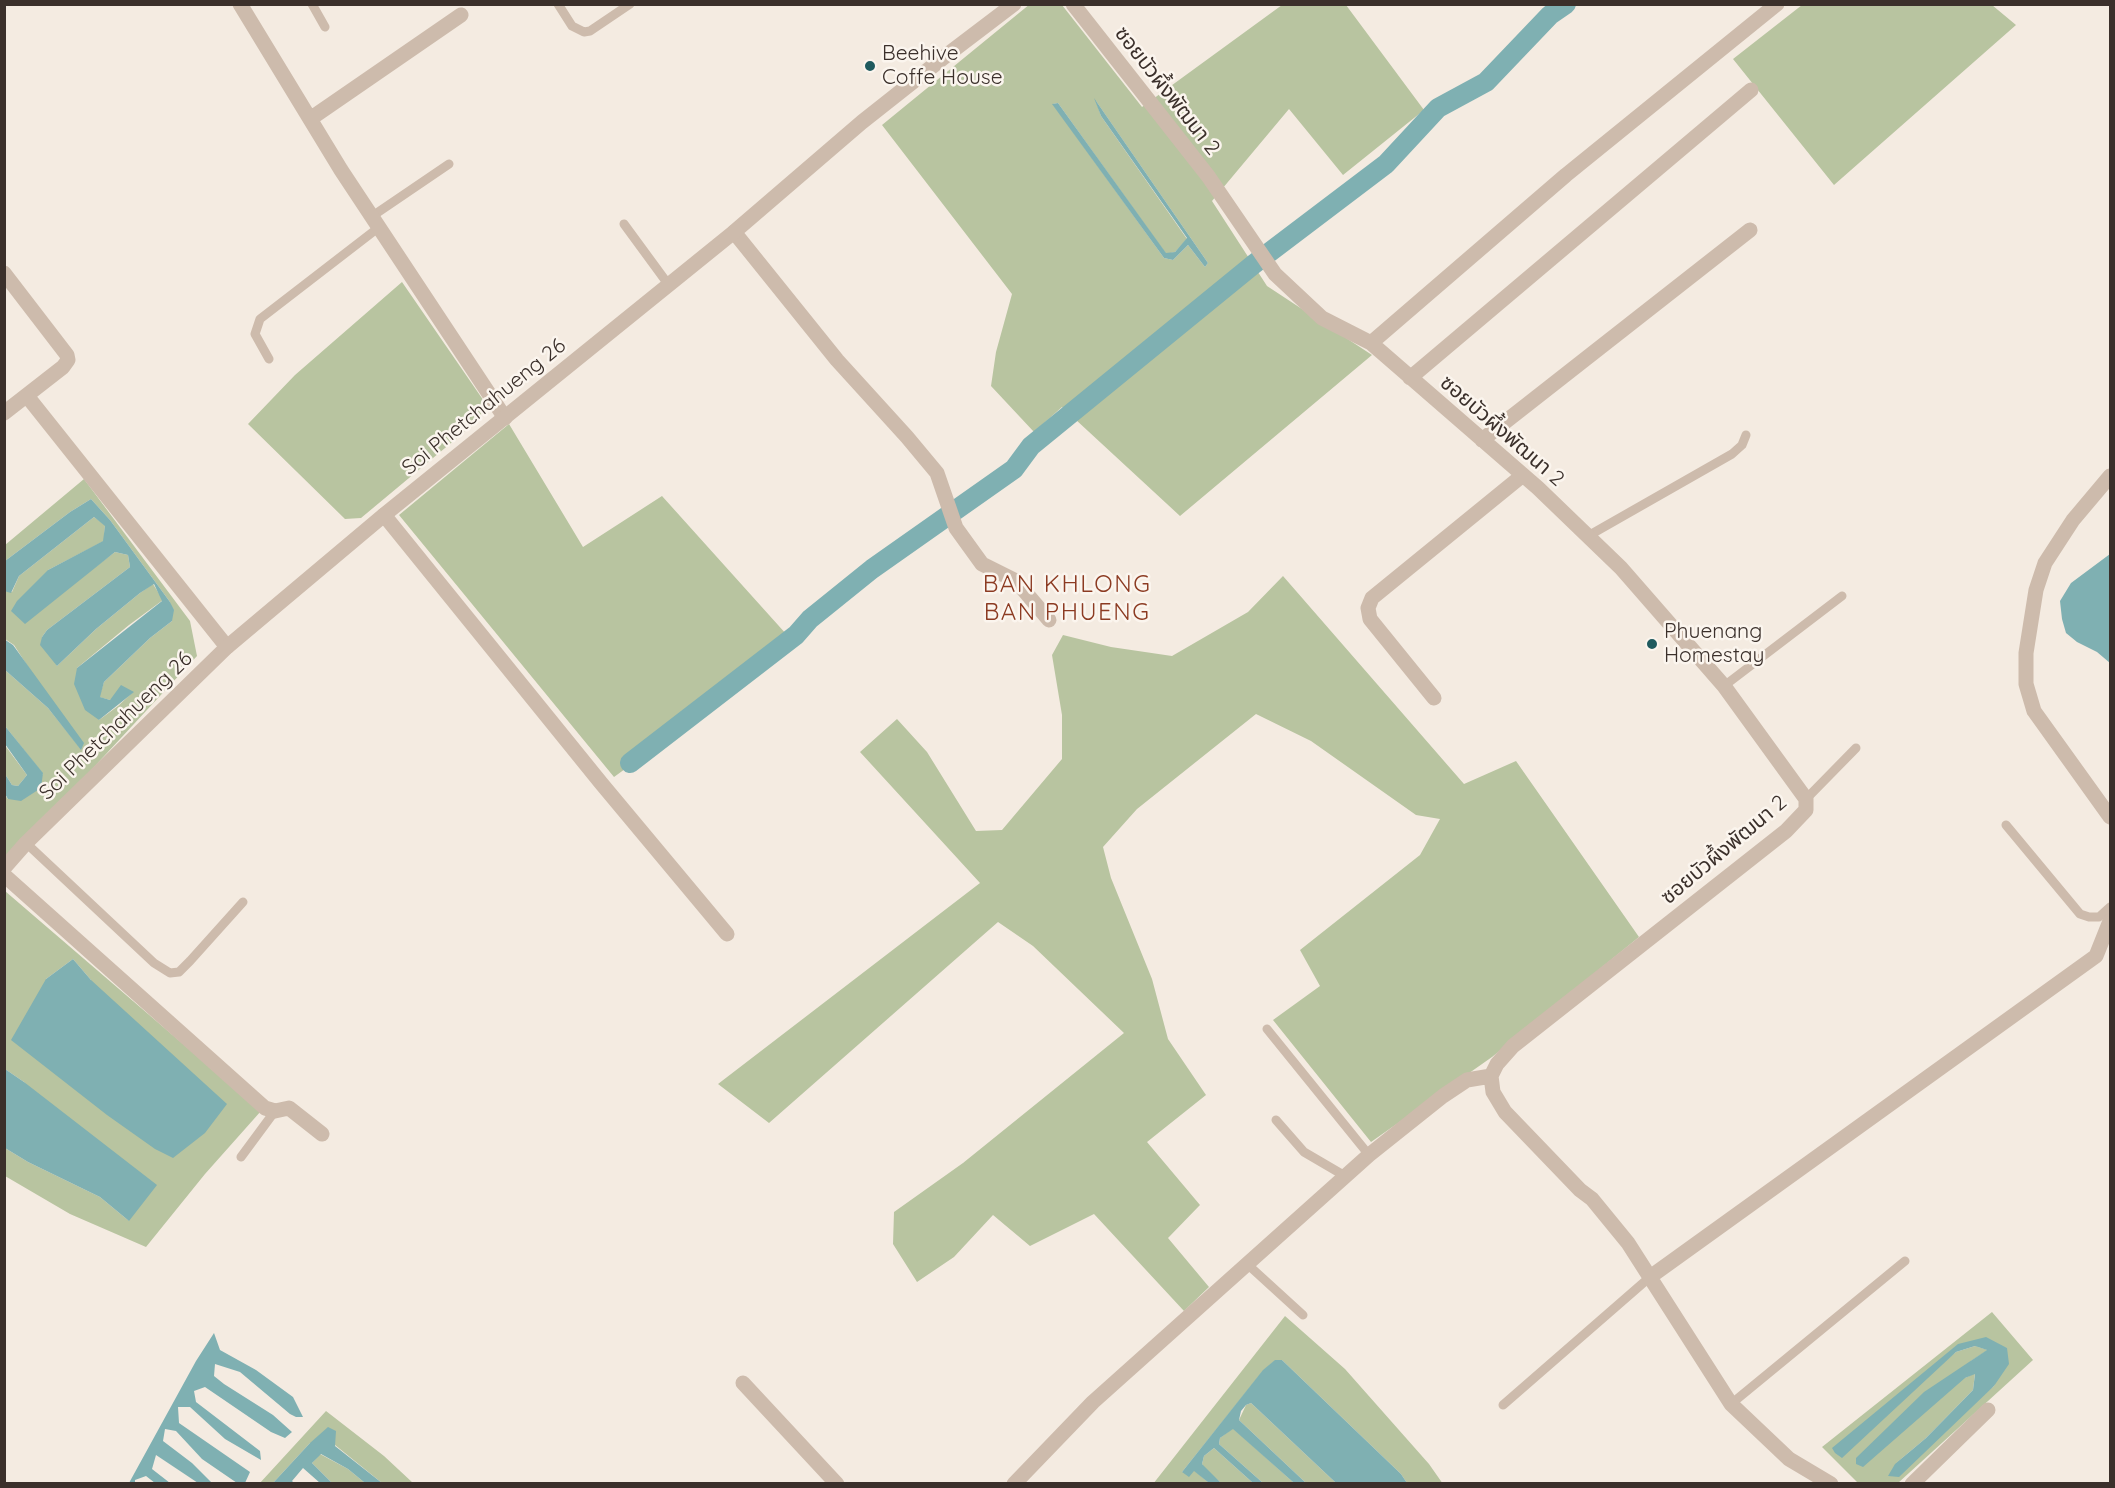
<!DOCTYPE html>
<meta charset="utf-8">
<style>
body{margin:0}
#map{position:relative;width:2115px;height:1488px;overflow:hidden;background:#f4ebe1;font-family:Quicksand,sans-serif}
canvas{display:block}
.frame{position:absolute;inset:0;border:6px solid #3b302b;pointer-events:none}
</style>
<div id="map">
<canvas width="2115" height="1488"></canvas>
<div class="frame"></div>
</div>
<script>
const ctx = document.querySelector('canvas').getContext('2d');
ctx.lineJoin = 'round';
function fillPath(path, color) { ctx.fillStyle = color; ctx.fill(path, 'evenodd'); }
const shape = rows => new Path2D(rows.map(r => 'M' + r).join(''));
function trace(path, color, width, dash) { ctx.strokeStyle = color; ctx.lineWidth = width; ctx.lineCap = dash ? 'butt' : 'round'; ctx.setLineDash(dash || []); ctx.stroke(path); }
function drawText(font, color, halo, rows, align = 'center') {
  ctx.font = font + ' Quicksand,"Noto Sans Thai",sans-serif'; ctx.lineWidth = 5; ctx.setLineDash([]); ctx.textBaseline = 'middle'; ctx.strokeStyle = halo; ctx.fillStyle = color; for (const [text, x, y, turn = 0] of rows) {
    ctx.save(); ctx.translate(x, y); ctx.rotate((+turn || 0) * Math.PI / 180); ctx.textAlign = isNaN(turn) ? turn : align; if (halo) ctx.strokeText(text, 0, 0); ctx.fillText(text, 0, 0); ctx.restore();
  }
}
fillPath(shape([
 [1030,4,1062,5,1142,107,1282,5,1346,5,1424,110,1343,175,1289,109,1212,201,1267,286,1372,355,1180,516,1062,407,1034,432,991,386,996,352,1012,294,882,125],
 [1096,101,1208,263,1205,267,1188,245,1173,260,1164,258,1053,104,1058,103,1166,254,1175,252,1187,239,1101,116],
 [1802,5,1992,5,2016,25,1834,185,1733,59],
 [402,282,488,407,463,433,361,518,345,519,248,424,295,375],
 [509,424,583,547,662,496,796,645,614,777,399,515],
 [84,479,190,621,197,656,5,863,4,794,8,799,43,774,5,726,5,670,48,708,81,749,14,645,5,639,5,591,12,592,19,576,94,517,105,525,104,541,48,570,95,567,115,552,128,555,130,567,47,630,42,637,57,666,96,629,140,593,153,584,163,600,129,625,77,668,99,720,118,706,133,692,110,700,99,697,104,682,150,638,172,621,170,602,110,520,91,499,70,512,5,561,5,545],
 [1283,576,1464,784,1516,761,1639,937,1492,1057,1371,1142,1273,1020,1320,986,1300,950,1420,855,1440,819,1416,815,1311,741,1256,714,1137,809,1103,847,1111,878,1152,979,1168,1039,1206,1095,1147,1142,1200,1205,1168,1238,1209,1287,1184,1311,1094,1214,1030,1246,993,1215,954,1257,917,1282,893,1244,894,1212,963,1163,1124,1033,1033,946,998,922,769,1123,718,1084,980,883,860,752,897,719,927,752,976,831,1002,830,1062,759,1062,715,1052,655,1063,635,1111,647,1172,656,1248,612],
 [4,744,27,775,18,786,12,785,5,774],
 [5,891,261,1111,205,1174,146,1247,70,1214,5,1176,5,1148,28,1162,100,1197,129,1221,24,1082,5,1069],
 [73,959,91,980,46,979],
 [1992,1312,2033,1360,1898,1483,1858,1483,1822,1447],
 [1958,1345,2007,1348,1994,1386,1895,1464,1926,1438,1973,1390,1975,1373,1965,1378,1971,1361,1988,1350,1975,1346,1956,1352,1833,1449],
 [1285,1316,1345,1369,1429,1464,1443,1484,1407,1483,1401,1474,1282,1360,1276,1360,1263,1371,1182,1472,1194,1470,1209,1483,1153,1484],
 [1251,1403,1336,1483,1306,1483,1239,1420,1246,1405],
 [326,1411,384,1456,413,1483,382,1483,335,1445,310,1443,273,1483,259,1484],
 [1233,1428,1294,1483,1263,1483,1219,1444,1220,1438],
 [1214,1448,1253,1483,1221,1483,1205,1469,1202,1464,1204,1456],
 [320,1454,348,1469,365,1483,332,1483,312,1463]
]), '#b8c4a0');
fillPath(shape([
 [1094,98,1208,263,1205,267,1188,245,1173,260,1164,258,1052,104,1058,103,1166,253,1175,252,1187,238,1101,116],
 [91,499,110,520,170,602,174,610,172,621,150,638,104,682,100,697,110,700,121,685,134,692,99,720,85,710,74,684,77,668,162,601,154,584,140,593,96,629,57,666,40,645,42,637,47,630,130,567,128,555,115,552,25,624,11,611,17,601,48,570,103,541,105,526,94,517,19,576,11,593,4,591,5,561,70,512],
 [2110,554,2110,663,2097,652,2077,642,2066,633,2062,619,2060,601,2071,583],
 [4,639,13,645,84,743,81,750,48,708,5,670],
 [5,726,43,773,41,788,21,801,8,799,5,794,5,774,12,785,18,786,27,775,5,744],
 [73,959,91,980,227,1104,205,1133,173,1158,155,1149,107,1115,11,1040,46,979],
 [5,1069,24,1082,157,1185,129,1221,100,1197,28,1162,5,1148],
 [214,1333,220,1350,256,1370,293,1397,303,1417,296,1417,290,1414,240,1372,215,1364,214,1376,224,1384,273,1415,292,1432,285,1438,271,1432,205,1387,194,1391,196,1402,260,1451,261,1460,225,1439,190,1407,178,1407,179,1423,250,1472,245,1483,237,1483,202,1459,176,1431,165,1429,163,1441,192,1463,212,1483,198,1483,156,1455,152,1469,170,1483,155,1483,146,1476,135,1480,135,1483,129,1483,196,1361],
 [1986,1337,2007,1348,2009,1364,1994,1386,1899,1477,1888,1476,1895,1464,1926,1438,1973,1390,1975,1374,1965,1378,1863,1467,1856,1464,1856,1458,1924,1392,1987,1350,1975,1346,1956,1352,1842,1458,1835,1453,1832,1448,1958,1344],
 [1275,1360,1282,1360,1401,1474,1407,1483,1336,1483,1251,1403,1246,1405,1241,1411,1239,1420,1306,1483,1294,1483,1233,1429,1220,1438,1219,1444,1263,1483,1253,1483,1214,1448,1204,1456,1202,1464,1221,1483,1209,1483,1194,1471,1189,1477,1182,1472,1263,1370],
 [328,1427,336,1431,335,1446,382,1483,365,1483,348,1469,321,1454,312,1463,332,1483,320,1483,303,1468,292,1481,294,1483,273,1483,310,1443]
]), '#7fb0b2');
trace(shape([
 [630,763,796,635,810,619,872,569,1014,469,1031,446,1254,264,1386,164,1438,108,1486,82,1550,15,1566,4]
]), '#7fb0b2', 20);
trace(shape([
 [312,4,325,27],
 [558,4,572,26,584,32,590,31,630,4],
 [371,217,449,164],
 [624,224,668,284],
 [269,359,255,334,260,319,378,228],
 [1588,536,1732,454,1742,445,1746,435],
 [1724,686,1842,596],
 [1806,799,1856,748],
 [2006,825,2080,914,2089,917,2099,917,2110,907],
 [26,843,154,963,170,973,179,972,190,961,243,902],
 [1267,1029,1369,1155],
 [1276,1120,1304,1152,1345,1176],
 [241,1157,275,1111],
 [1246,1263,1303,1315],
 [1731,1404,1905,1261],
 [1503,1405,1650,1277]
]), '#cdbbac', 9);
trace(shape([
 [240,4,341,170,505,418],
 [1073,4,1208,176,1275,274,1322,318,1371,343,1538,488,1621,568,1724,686,1806,799,1806,810,1786,831,1513,1046,1497,1064,1491,1076,1493,1092,1505,1112,1580,1190,1592,1199,1628,1243,1731,1404,1789,1459,1831,1484],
 [310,119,461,15],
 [734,232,837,360,907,437,937,473,956,528,982,564,1016,581,1049,620],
 [4,273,67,355,68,360,63,367,4,413],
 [1371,343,1566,175,1777,4],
 [1410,378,1751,90],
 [27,396,227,647],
 [1482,440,1750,230],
 [2110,476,2073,520,2045,563,2036,590,2026,653,2026,684,2034,711,2110,817],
 [384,515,601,783,727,934],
 [1434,698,1370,619,1368,608,1372,598,1523,475],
 [4,875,265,1108,275,1111,289,1108,322,1134],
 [1650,1277,2096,956,2110,921],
 [743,1383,837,1484],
 [1014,1484,1093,1402,1369,1155,1443,1096,1467,1080,1491,1076],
 [1912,1484,1988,1410]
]), '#cdbbac', 15);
trace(shape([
 [4,868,26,843,227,647,384,515,734,232,862,122,943,58,1014,4]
]), '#cdbbac', 15);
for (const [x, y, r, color] of [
 [870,66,6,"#1f5a5e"],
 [1652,644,6,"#1f5a5e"]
]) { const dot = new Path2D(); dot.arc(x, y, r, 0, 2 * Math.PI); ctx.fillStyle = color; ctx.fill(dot); trace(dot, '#fbf5ee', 2); }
drawText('21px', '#3b302b', '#fbf5ee', [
 ["Beehive",882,54],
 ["Coffe House",882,78],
 ["Phuenang",1664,632],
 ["Homestay",1664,656]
], 'left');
drawText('21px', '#3b302b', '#fbf5ee', [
 ["ซอยบัวผึ้งพัฒนา 2",1167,91,52],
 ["Soi Phetchahueng 26",484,407,-39],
 ["ซอยบัวผึ้งพัฒนา 2",1502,431,41],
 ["Soi Phetchahueng 26",116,726,-44],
 ["ซอยบัวผึ้งพัฒนา 2",1724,850,-40]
]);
ctx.letterSpacing = '1.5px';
drawText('24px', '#8c3b22', '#fbf5ee', [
 ["BAN KHLONG",1067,585],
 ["BAN PHUENG",1067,613]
]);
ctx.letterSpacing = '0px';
</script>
